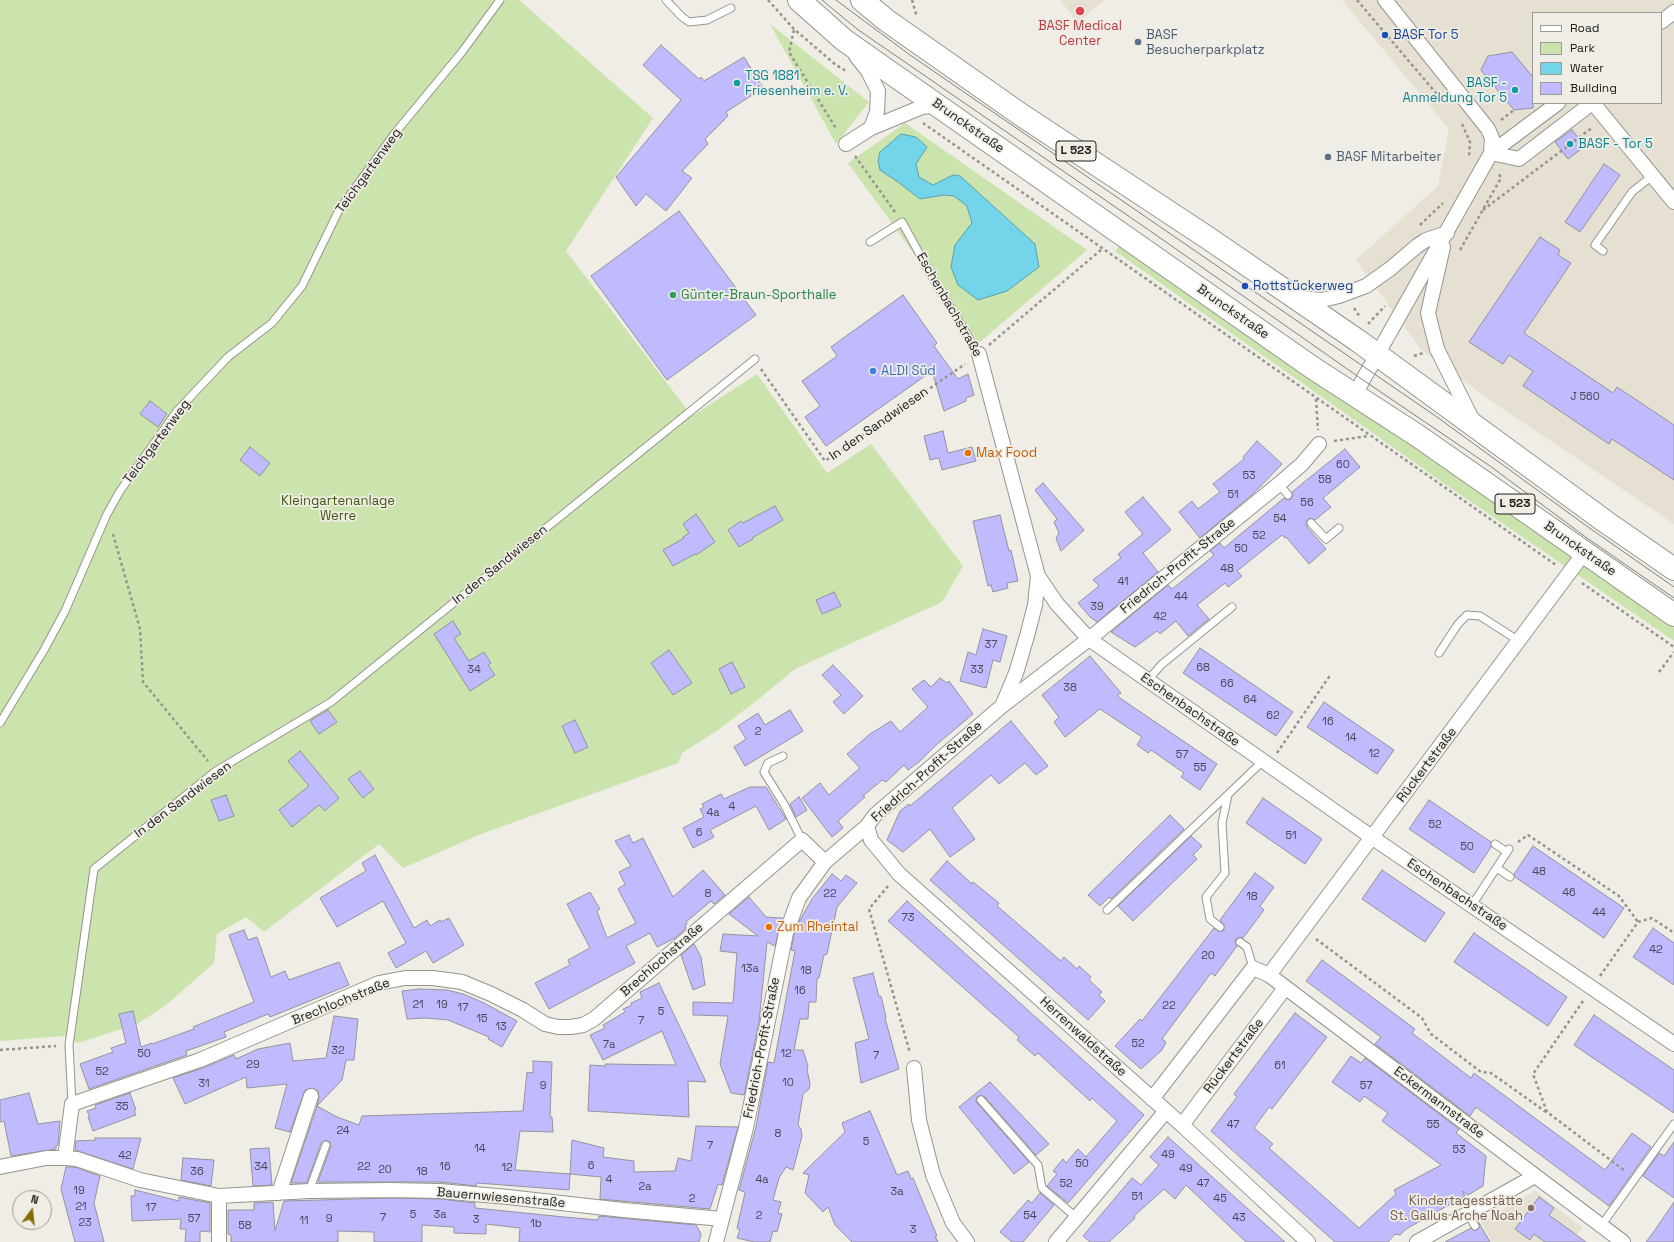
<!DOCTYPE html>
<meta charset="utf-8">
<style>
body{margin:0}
#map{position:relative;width:1674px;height:1242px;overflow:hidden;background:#efede5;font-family:"Space Grotesk",sans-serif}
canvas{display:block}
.legend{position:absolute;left:1532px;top:12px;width:130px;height:92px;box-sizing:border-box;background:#efede5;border:1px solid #9d9b95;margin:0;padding:5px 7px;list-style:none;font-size:12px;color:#21201d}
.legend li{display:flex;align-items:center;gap:8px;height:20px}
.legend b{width:20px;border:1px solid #9d9b95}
.north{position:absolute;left:12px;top:1190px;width:40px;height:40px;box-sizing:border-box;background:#efede5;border:1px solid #9d9b95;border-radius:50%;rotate:15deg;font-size:11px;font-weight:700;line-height:16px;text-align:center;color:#21201d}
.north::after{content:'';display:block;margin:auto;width:14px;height:18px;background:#826c07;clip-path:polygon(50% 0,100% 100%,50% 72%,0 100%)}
</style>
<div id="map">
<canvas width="1674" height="1242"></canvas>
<ul class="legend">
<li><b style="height:5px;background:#fff"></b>Road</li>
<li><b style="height:11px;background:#cbe3ac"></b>Park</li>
<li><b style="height:11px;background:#74d5ea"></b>Water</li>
<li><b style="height:11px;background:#c0baff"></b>Building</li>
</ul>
<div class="north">N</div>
</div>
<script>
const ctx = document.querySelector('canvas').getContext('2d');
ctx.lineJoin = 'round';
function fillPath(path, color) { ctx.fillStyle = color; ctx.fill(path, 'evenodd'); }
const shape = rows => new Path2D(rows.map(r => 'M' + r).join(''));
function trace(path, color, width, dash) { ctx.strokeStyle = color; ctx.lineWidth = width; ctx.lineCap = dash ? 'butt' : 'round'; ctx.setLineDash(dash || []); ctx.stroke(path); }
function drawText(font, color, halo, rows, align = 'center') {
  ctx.font = font + ' "Space Grotesk",sans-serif'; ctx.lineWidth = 3.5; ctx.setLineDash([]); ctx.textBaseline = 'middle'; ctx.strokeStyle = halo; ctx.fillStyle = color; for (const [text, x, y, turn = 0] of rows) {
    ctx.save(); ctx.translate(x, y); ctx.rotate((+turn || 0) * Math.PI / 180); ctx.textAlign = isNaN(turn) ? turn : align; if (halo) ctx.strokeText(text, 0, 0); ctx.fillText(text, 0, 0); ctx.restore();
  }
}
fillPath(shape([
 [1060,0,1105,0,1078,22],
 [1342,0,1674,0,1674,524,1497,405,1421,350,1356,260,1438,186,1449,129],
 [1533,13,1661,13,1661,103,1533,103],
 [1535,1191,1583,1228,1572,1242,1492,1242,1481,1222]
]), '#e5e0d1');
fillPath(shape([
 [0,0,519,0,653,118,566,251,692,416,757,374,827,473,871,444,963,566,942,602,795,669,760,698,718,730,682,753,678,763,481,834,403,868,379,844,264,932,246,917,217,934,214,963,165,1006,137,1024,78,1043,64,1036,0,1041],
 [770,24,869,102,836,144],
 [905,123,1087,250,979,343,848,163],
 [1122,243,1674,628,1674,641,1445,484,1115,251]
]), '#cbe3ac');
const water = shape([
 [901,134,916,137,927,147,916,164,919,177,933,185,953,175,960,176,1035,244,1039,267,1007,291,978,300,958,285,951,267,955,245,972,223,967,206,954,196,944,195,920,199,898,182,880,170,878,161,880,152,901,134]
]);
fillPath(water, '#74d5ea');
trace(water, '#5b9fac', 1);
const building = shape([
 [661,45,699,79,701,77,704,81,744,57,763,88,726,112,728,116,705,139,708,144,682,171,692,178,666,211,646,194,636,206,616,177,681,100,643,65,661,45],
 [1512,52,1533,77,1533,108,1514,110,1481,70,1488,56,1512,52],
 [1572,130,1585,146,1568,159,1555,142,1572,130],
 [1604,164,1620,175,1580,232,1565,222,1604,164],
 [679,211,756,315,667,380,591,276,679,211],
 [1540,237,1560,250,1558,255,1571,263,1524,333,1613,393,1617,387,1674,425,1674,480,1612,439,1609,444,1523,386,1533,371,1509,355,1503,364,1469,342,1540,237],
 [903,295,937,343,934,346,958,379,968,374,974,395,966,398,966,401,944,411,932,371,826,446,805,417,820,406,802,381,837,356,831,347,903,295],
 [150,401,167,414,158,427,140,414,150,401],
 [943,431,948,453,972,447,976,461,942,470,939,458,930,460,924,436,943,431],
 [1257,441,1282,464,1254,493,1200,538,1179,512,1192,501,1198,509,1220,492,1213,484,1244,459,1243,457,1257,441],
 [250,447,270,463,260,476,240,460,250,447],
 [1345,449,1360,467,1323,498,1331,507,1315,520,1310,518,1306,521,1307,527,1326,549,1309,564,1286,537,1285,538,1282,535,1237,571,1242,576,1228,587,1225,583,1197,605,1209,619,1188,636,1176,621,1160,634,1157,631,1135,647,1111,632,1168,585,1172,589,1207,561,1214,555,1210,551,1220,543,1224,548,1284,498,1287,500,1291,499,1293,496,1292,492,1345,449],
 [1043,483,1084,530,1061,551,1056,538,1059,533,1054,522,1057,519,1035,490,1043,483],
 [1143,497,1171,530,1143,553,1158,572,1097,622,1090,617,1078,603,1099,586,1093,580,1121,558,1118,554,1143,534,1125,512,1143,497],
 [775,506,783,520,752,538,753,539,739,547,728,530,741,521,743,523,775,506],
 [696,514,715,542,696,555,695,554,673,566,663,550,684,538,683,537,689,533,683,524,696,514],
 [1000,515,1009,551,1011,550,1018,581,1007,583,1008,588,993,592,991,585,988,586,973,521,1000,515],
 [834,592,841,606,822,614,816,600,834,592],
 [453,621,461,634,454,638,469,661,484,652,491,663,488,665,495,675,470,691,434,634,453,621],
 [983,629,1007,636,1000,662,993,660,986,688,960,681,968,652,976,655,983,629],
 [1200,648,1293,712,1276,736,1183,673,1200,648],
 [669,650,692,683,673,695,651,663,669,650],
 [1090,656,1121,693,1117,696,1217,764,1200,790,1181,777,1184,773,1151,750,1148,753,1137,745,1142,737,1100,709,1065,737,1054,722,1059,717,1042,695,1090,656],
 [732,662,745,687,731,694,719,669,732,662],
 [833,665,863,696,844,714,833,702,841,695,822,675,833,665],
 [940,678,947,683,949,681,973,714,936,745,919,762,908,770,904,765,886,782,882,780,863,796,865,797,838,821,843,828,832,837,802,798,820,783,829,795,860,768,847,754,870,734,891,721,900,732,928,707,912,689,924,680,931,687,940,678],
 [1324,702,1394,750,1377,774,1307,727,1324,702],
 [328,710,337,722,319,734,310,721,328,710],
 [790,710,803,731,745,766,734,747,746,739,738,726,758,713,765,725,790,710],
 [575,720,588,747,575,753,562,726,575,720],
 [1011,721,1048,766,1036,775,1025,763,999,784,991,775,952,808,975,839,950,857,930,829,903,852,887,840,900,811,909,804,910,806,1011,721],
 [300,751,339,798,325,811,319,805,292,827,279,810,309,786,288,761,300,751],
 [360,771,374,789,363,798,348,779,360,771],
 [750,787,766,787,786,819,769,830,756,806,710,830,714,837,693,848,683,828,704,817,700,809,704,807,702,804,721,794,724,799,750,787],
 [226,795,234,816,219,821,211,800,226,795],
 [799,797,807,810,796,817,790,804,799,797],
 [1263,798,1322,839,1305,864,1246,823,1263,798],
 [1429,800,1491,842,1491,847,1474,873,1409,829,1429,800],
 [1170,815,1184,829,1111,899,1109,897,1100,906,1088,895,1170,815],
 [629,835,633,843,643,838,673,897,703,870,725,895,714,904,711,901,686,922,687,924,685,925,686,928,675,938,657,947,650,933,626,946,635,963,549,1009,535,983,570,965,568,960,590,948,567,904,590,892,600,909,597,911,607,938,636,923,618,889,625,884,619,872,631,866,615,841,629,835],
 [1191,836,1202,846,1193,855,1197,859,1133,921,1118,906,1191,836],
 [1533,846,1624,908,1604,938,1515,877,1514,874,1533,846],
 [375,855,414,928,427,920,430,926,440,920,441,922,449,918,464,945,433,963,426,951,396,968,388,953,406,943,383,901,337,927,320,898,366,871,362,863,375,855],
 [947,861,972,884,973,882,999,903,997,906,1061,961,1064,957,1077,969,1079,966,1091,977,1089,980,1102,992,1099,995,1105,1001,1088,1020,930,880,947,861],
 [1382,870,1445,913,1425,942,1362,899,1382,870],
 [1255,873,1274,887,1260,906,1264,910,1243,938,1240,937,1236,939,1235,942,1237,946,1215,976,1211,973,1162,1039,1166,1042,1162,1050,1141,1069,1115,1046,1140,1019,1142,1021,1214,928,1220,932,1224,930,1224,925,1220,920,1255,873],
 [832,874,841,881,846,875,857,883,837,907,827,954,824,955,819,978,817,978,816,1002,809,1002,808,1019,800,1019,794,1050,803,1050,808,1066,807,1070,810,1083,809,1089,803,1094,798,1125,801,1129,802,1136,793,1170,786,1167,779,1178,773,1200,781,1202,778,1213,782,1214,777,1232,773,1231,770,1242,754,1242,737,1238,740,1230,737,1228,745,1193,745,1192,739,1190,756,1127,768,1062,774,1063,795,951,791,950,794,935,800,920,812,899,832,874],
 [749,897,766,917,782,918,775,946,767,942,759,1022,744,1095,731,1093,720,1064,728,1016,693,1015,693,1002,733,1003,737,953,720,951,723,934,758,936,729,914,749,897],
 [907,901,1144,1115,1068,1203,1047,1186,1057,1174,1053,1171,1063,1159,1066,1163,1078,1149,1086,1157,1117,1121,1092,1098,1090,1101,1038,1053,1035,1056,1017,1040,1019,1037,888,921,907,901],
 [1653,928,1674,943,1674,985,1633,957,1653,928],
 [244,930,248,940,257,937,271,977,285,971,289,980,339,962,349,985,270,1017,268,1014,224,1032,226,1037,186,1051,187,1055,89,1089,80,1064,113,1052,111,1048,126,1043,119,1014,133,1011,141,1047,152,1043,152,1044,194,1029,193,1027,254,1002,229,935,244,930],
 [1474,933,1567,997,1548,1026,1454,962,1474,933],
 [694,944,701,957,705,985,693,990,681,955,694,944],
 [1322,960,1415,1029,1412,1033,1471,1078,1474,1073,1605,1170,1632,1133,1651,1147,1609,1206,1476,1107,1470,1116,1375,1044,1381,1037,1306,981,1322,960],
 [873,973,879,997,881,996,886,1017,885,1018,899,1069,861,1083,855,1043,869,1039,853,978,873,973],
 [659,983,706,1082,688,1081,689,1117,588,1111,590,1065,606,1066,605,1064,676,1065,662,1031,603,1060,590,1035,605,1028,603,1025,625,1012,623,1009,632,1005,631,1003,642,998,640,992,659,983],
 [419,989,447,990,463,994,484,1003,517,1021,502,1047,488,1039,489,1037,448,1020,426,1018,407,1019,402,991,419,989],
 [1295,1013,1327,1037,1272,1109,1269,1107,1254,1128,1273,1144,1269,1148,1359,1228,1396,1194,1394,1190,1441,1165,1382,1121,1388,1113,1364,1096,1360,1102,1332,1082,1351,1056,1361,1063,1365,1058,1459,1129,1456,1133,1486,1156,1483,1186,1468,1195,1462,1191,1465,1196,1406,1229,1400,1235,1395,1234,1388,1242,1335,1242,1211,1131,1237,1097,1234,1094,1295,1013],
 [1594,1015,1674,1070,1674,1113,1574,1045,1594,1015],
 [334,1016,358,1019,354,1060,346,1060,342,1080,317,1106,319,1098,318,1091,313,1088,305,1090,290,1132,275,1128,287,1084,247,1088,246,1077,185,1104,173,1078,203,1068,234,1055,236,1059,258,1049,290,1043,293,1061,326,1058,334,1016],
 [533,1061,552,1062,550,1117,552,1117,553,1132,520,1131,515,1170,570,1174,569,1190,477,1183,476,1186,440,1182,318,1182,331,1146,330,1142,326,1140,321,1143,307,1183,291,1183,317,1106,337,1117,359,1125,362,1116,523,1111,527,1072,533,1073,533,1061],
 [990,1082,1049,1144,1036,1155,985,1097,980,1095,977,1097,976,1101,977,1103,1029,1162,1014,1174,959,1107,990,1082],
 [29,1093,38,1124,60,1121,58,1145,56,1146,56,1149,11,1156,4,1121,0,1122,0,1100,29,1093],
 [130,1093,136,1110,134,1111,136,1115,93,1131,88,1117,90,1117,87,1111,96,1108,95,1105,130,1093],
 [870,1111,897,1175,908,1171,911,1179,913,1178,937,1236,935,1236,938,1242,852,1242,835,1225,828,1207,823,1212,805,1193,809,1175,803,1173,845,1132,842,1123,870,1111],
 [696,1126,738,1127,722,1185,718,1184,710,1209,600,1199,601,1177,570,1174,572,1140,604,1148,603,1157,634,1161,634,1172,675,1171,678,1158,691,1161,696,1126],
 [1168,1137,1219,1183,1285,1242,1246,1242,1186,1185,1175,1199,1164,1189,1134,1216,1135,1218,1109,1242,1090,1242,1083,1236,1132,1178,1141,1185,1159,1165,1150,1157,1168,1137],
 [95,1138,141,1138,133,1169,75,1150,76,1141,96,1140,95,1138],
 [1674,1142,1674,1198,1643,1176,1659,1153,1664,1156,1674,1142],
 [269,1148,272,1185,253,1186,250,1149,269,1148],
 [183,1158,214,1160,211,1186,181,1180,183,1158],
 [66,1167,75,1167,100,1176,94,1203,104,1242,75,1242,61,1189,66,1167],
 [135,1190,179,1201,179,1197,210,1203,210,1232,200,1231,200,1242,185,1242,186,1229,180,1229,181,1219,132,1221,131,1196,135,1196,135,1190],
 [1040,1193,1054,1205,1023,1242,1012,1242,1000,1232,1028,1200,1032,1203,1040,1193],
 [1539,1197,1554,1208,1549,1215,1586,1242,1545,1242,1534,1234,1530,1240,1515,1229,1539,1197],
 [390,1198,440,1199,475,1203,475,1208,564,1217,598,1220,599,1216,696,1225,701,1234,699,1242,519,1242,520,1228,486,1224,486,1234,454,1233,454,1227,422,1225,422,1242,374,1242,374,1232,338,1231,338,1242,231,1242,231,1235,228,1234,228,1210,254,1210,254,1203,273,1202,275,1231,284,1201,390,1198],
 [1674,1202,1674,1242,1646,1242,1655,1230,1674,1202],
 [1479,1223,1490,1242,1445,1242,1471,1228,1473,1230,1477,1230,1479,1228,1479,1223]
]);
fillPath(building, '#c0baff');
trace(building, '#94939b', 1);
const service = shape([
 [666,0,681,16,689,22,707,20,731,8],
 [870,242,902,222,936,284,979,354],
 [1603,251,1595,245,1632,192,1652,176],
 [1279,484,1288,495],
 [1311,523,1326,539,1339,528],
 [1439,653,1458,624,1467,615,1480,616,1519,641],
 [1148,680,1161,665,1232,607],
 [0,723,44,650,65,611,107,514,120,491,177,411,228,357,272,323,302,286,339,210,395,133,462,52,500,0],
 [783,756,768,763,764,772,784,804,802,840],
 [1495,844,1507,852],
 [1497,868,1510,877],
 [1472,905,1509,849],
 [1107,910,1263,761],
 [1220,927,1210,919,1206,897,1225,873,1222,823,1228,795],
 [1240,942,1247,947,1253,968],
 [981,1100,1038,1165,1042,1188,1077,1218],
 [72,1104,69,1045,94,869,216,771,331,702,755,359],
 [309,1191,326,1145],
 [1468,1214,1475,1226],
 [1601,1226,1674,1124]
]);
const minor = shape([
 [1385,0,1488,129,1492,138,1491,153],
 [1661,22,1674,12],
 [856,56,868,71,878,91,877,112,871,128],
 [1593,103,1674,202],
 [846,144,871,128,922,107,938,105],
 [1491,153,1519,159,1592,103],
 [1443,247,1428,313,1437,349,1474,423],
 [1300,298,1322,300,1339,296,1366,286,1390,269,1417,246,1426,240,1447,233],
 [979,354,1038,576,1057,604,1089,639,1373,838,1674,1044],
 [1355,394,1491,153,1558,103],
 [1003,704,1016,673,1027,636,1035,605,1038,576],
 [867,826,871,840,899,874,1182,1125,1308,1242],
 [1269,975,1584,553],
 [914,1068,919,1120,933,1175,953,1223,967,1242],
 [1152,1099,1253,968,1269,975,1623,1242],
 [1182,1125,1285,988],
 [65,1158,72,1104,200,1060,379,983,405,978,433,978,462,982,491,994,523,1010,545,1024,558,1027,571,1027,583,1025,594,1019,802,840,825,862],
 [0,1167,46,1158,65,1158,77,1159,140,1180,219,1196,309,1191,390,1190,440,1191,508,1197,623,1210,722,1219],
 [279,1193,311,1096],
 [219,1242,219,1196],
 [716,1242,746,1128,786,933,799,898,825,862,867,826,875,815,1002,706,1089,639,1279,484,1302,464,1319,444],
 [1056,1242,1166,1111],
 [1417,1242,1535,1176]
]);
const primary = shape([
 [799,0,844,40,891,73,1313,368,1418,436,1674,615],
 [862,0,886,20,1020,114,1208,238,1357,340,1606,522,1674,569]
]);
trace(service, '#96948d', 9);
trace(minor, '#96948d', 16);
trace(primary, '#96948d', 24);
trace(shape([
 [768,0,794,29,836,65,846,71],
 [912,0,917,17],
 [1357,0,1441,99],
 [794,30,789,52,837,130],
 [1501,120,1514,110],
 [923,123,1556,565],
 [1462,124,1470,142,1469,158],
 [855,156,895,212],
 [1483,210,1593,127],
 [1420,225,1443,203],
 [1460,250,1501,178,1498,172],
 [1354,308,1360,317],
 [1368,324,1385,306],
 [989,345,1102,249],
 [1414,356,1423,353],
 [761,369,825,461,965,364],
 [1316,399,1318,430],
 [1334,441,1368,436],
 [113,534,140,629,143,682,208,761],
 [1582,583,1674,647],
 [1659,672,1674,652],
 [1277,753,1331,674],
 [1518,842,1528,835,1619,896,1638,922],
 [888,886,869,909,910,1053],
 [1316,939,1422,1018,1431,1034,1481,1072,1491,1073,1546,1112],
 [1600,976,1638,922,1652,918,1674,933],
 [1583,1001,1533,1074,1547,1112,1625,1171],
 [0,1050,56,1046]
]), '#96948e', 2.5, [3, 3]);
trace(service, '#fff', 7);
trace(minor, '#fff', 14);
trace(primary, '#fff', 22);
trace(shape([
 [822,0,857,29,1156,235,1363,380,1490,466,1587,538,1674,598],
 [836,0,910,55,1437,417,1588,527,1674,587]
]), '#83827c', 1);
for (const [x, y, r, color] of [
 [1080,11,5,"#e0444e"],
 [1385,35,4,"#1a4fb4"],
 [1138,42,4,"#5c6f8a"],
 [737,83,4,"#0f9aa8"],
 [1515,90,4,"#0f9aa8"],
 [1570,144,4,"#0f9aa8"],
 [1328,157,4,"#5c6f8a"],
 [1245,286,4,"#1a4fb4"],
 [673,295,4,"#2e9e5b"],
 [873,371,4,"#3f7fe0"],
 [968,453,4,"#e8710a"],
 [769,927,4,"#e8710a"],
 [1531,1208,4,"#8d6e63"]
]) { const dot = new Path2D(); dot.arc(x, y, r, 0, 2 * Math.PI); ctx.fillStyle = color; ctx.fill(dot); trace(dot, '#efede5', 1.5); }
drawText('11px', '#494656', null, [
 ["J 560",1585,397],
 ["60",1343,465],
 ["53",1249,476],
 ["58",1325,480],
 ["51",1233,495],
 ["56",1307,503],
 ["54",1280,519],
 ["52",1259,536],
 ["50",1241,549],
 ["48",1227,569],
 ["41",1123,582],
 ["44",1181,597],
 ["39",1097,607],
 ["42",1160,617],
 ["37",991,645],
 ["68",1203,668],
 ["34",474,670],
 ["33",977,670],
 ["66",1227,684],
 ["38",1070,688],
 ["64",1250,700],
 ["62",1273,716],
 ["16",1328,722],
 ["2",758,732],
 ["14",1351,738],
 ["12",1374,754],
 ["57",1182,755],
 ["55",1200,768],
 ["4",732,807],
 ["4a",713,813],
 ["52",1435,825],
 ["6",699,833],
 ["51",1291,836],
 ["50",1467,847],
 ["48",1539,872],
 ["46",1569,893],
 ["8",708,894],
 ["22",830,894],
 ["18",1252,897],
 ["44",1599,913],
 ["73",908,918],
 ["42",1656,950],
 ["20",1208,956],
 ["13a",750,969],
 ["18",806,971],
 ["16",800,991],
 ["21",418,1005],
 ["19",442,1005],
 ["22",1169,1006],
 ["17",463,1008],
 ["5",661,1012],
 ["15",482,1019],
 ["7",641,1021],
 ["13",501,1027],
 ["52",1138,1044],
 ["7a",609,1045],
 ["32",338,1051],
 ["50",144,1054],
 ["12",786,1054],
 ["7",876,1056],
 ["29",253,1065],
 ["61",1280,1066],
 ["52",102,1072],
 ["10",788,1083],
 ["31",204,1084],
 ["9",543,1086],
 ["57",1366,1086],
 ["35",122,1107],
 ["47",1233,1125],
 ["55",1433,1125],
 ["24",343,1131],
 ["8",778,1134],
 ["5",866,1142],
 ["7",710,1146],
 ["14",480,1149],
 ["53",1459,1150],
 ["49",1168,1155],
 ["42",125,1156],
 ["50",1082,1164],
 ["6",591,1166],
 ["34",261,1167],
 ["22",364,1167],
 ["16",445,1167],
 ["12",507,1168],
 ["49",1186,1169],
 ["20",385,1170],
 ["36",197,1172],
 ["18",422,1172],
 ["4",609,1180],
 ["4a",762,1180],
 ["52",1066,1184],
 ["47",1203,1184],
 ["2a",645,1187],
 ["19",79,1191],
 ["3a",897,1192],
 ["51",1137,1197],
 ["2",692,1199],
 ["45",1220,1199],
 ["21",81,1207],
 ["17",151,1208],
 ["5",413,1215],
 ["3a",440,1215],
 ["2",759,1216],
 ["54",1030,1216],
 ["7",383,1218],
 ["43",1239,1218],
 ["57",194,1219],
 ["9",329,1219],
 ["3",476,1220],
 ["11",304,1221],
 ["23",85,1223],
 ["1b",536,1224],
 ["58",245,1226],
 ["3",913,1230]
]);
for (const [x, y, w] of [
 [1076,151,40],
 [1515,504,40]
]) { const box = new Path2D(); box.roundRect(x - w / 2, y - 10, w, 20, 3); ctx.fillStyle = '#efede5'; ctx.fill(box); trace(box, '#21201d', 1); }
drawText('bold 12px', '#21201d', null, [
 ["L 523",1076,151],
 ["L 523",1515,504]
]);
drawText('13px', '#be3a42', '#efede5', [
 ["BASF Medical",1080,26],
 ["Center",1080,41]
]);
drawText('13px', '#4e5e75', '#efede5', [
 ["BASF",1146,35],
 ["Besucherparkplatz",1146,50],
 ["BASF Mitarbeiter",1336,157]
], 'left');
drawText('13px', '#164399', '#efede5', [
 ["BASF Tor 5",1393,35],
 ["Rottstückerweg",1253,286]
], 'left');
drawText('13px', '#0d838f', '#efede5', [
 ["TSG 1881",745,76],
 ["Friesenheim e. V.",745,91],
 ["BASF -",1507,83,"right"],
 ["Anmeldung Tor 5",1507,98,"right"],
 ["BASF - Tor 5",1578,144]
], 'left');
drawText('13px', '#21201d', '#efede5', [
 ["Brunckstraße",968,126,35],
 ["Teichgartenweg",369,171,-54],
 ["Eschenbachstraße",949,305,60],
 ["Brunckstraße",1233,312,35],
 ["In den Sandwiesen",879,424,-35],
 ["Teichgartenweg",157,442,-53],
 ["Brunckstraße",1580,549,35],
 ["In den Sandwiesen",500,565,-39],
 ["Friedrich-Profit-Straße",1178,566,-39],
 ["Eschenbachstraße",1190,710,35],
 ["Rückertstraße",1427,765,-53],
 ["Friedrich-Profit-Straße",927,772,-42],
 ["In den Sandwiesen",183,800,-37],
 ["Eschenbachstraße",1457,895,34],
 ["Brechlochstraße",662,960,-41],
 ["Brechlochstraße",341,1002,-22],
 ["Herrenwaldstraße",1083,1037,42],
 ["Friedrich-Profit-Straße",762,1048,-79],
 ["Rückertstraße",1234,1056,-53],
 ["Eckermannstraße",1439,1103,37],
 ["Bauernwiesenstraße",501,1198,5]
]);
drawText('13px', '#27864d', '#efede5', [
 ["Günter-Braun-Sporthalle",681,295]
], 'left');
drawText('13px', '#366cbe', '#efede5', [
 ["ALDI Süd",881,371]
], 'left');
drawText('13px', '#c56008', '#efede5', [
 ["Max Food",976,453],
 ["Zum Rheintal",777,927]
], 'left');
drawText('13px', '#40590f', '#efede5', [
 ["Kleingartenanlage",338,501],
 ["Werre",338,516]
]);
drawText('13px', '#785e54', '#efede5', [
 ["Kindertagesstätte",1523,1201],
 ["St. Gallus Arche Noah",1523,1216]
], 'right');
</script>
